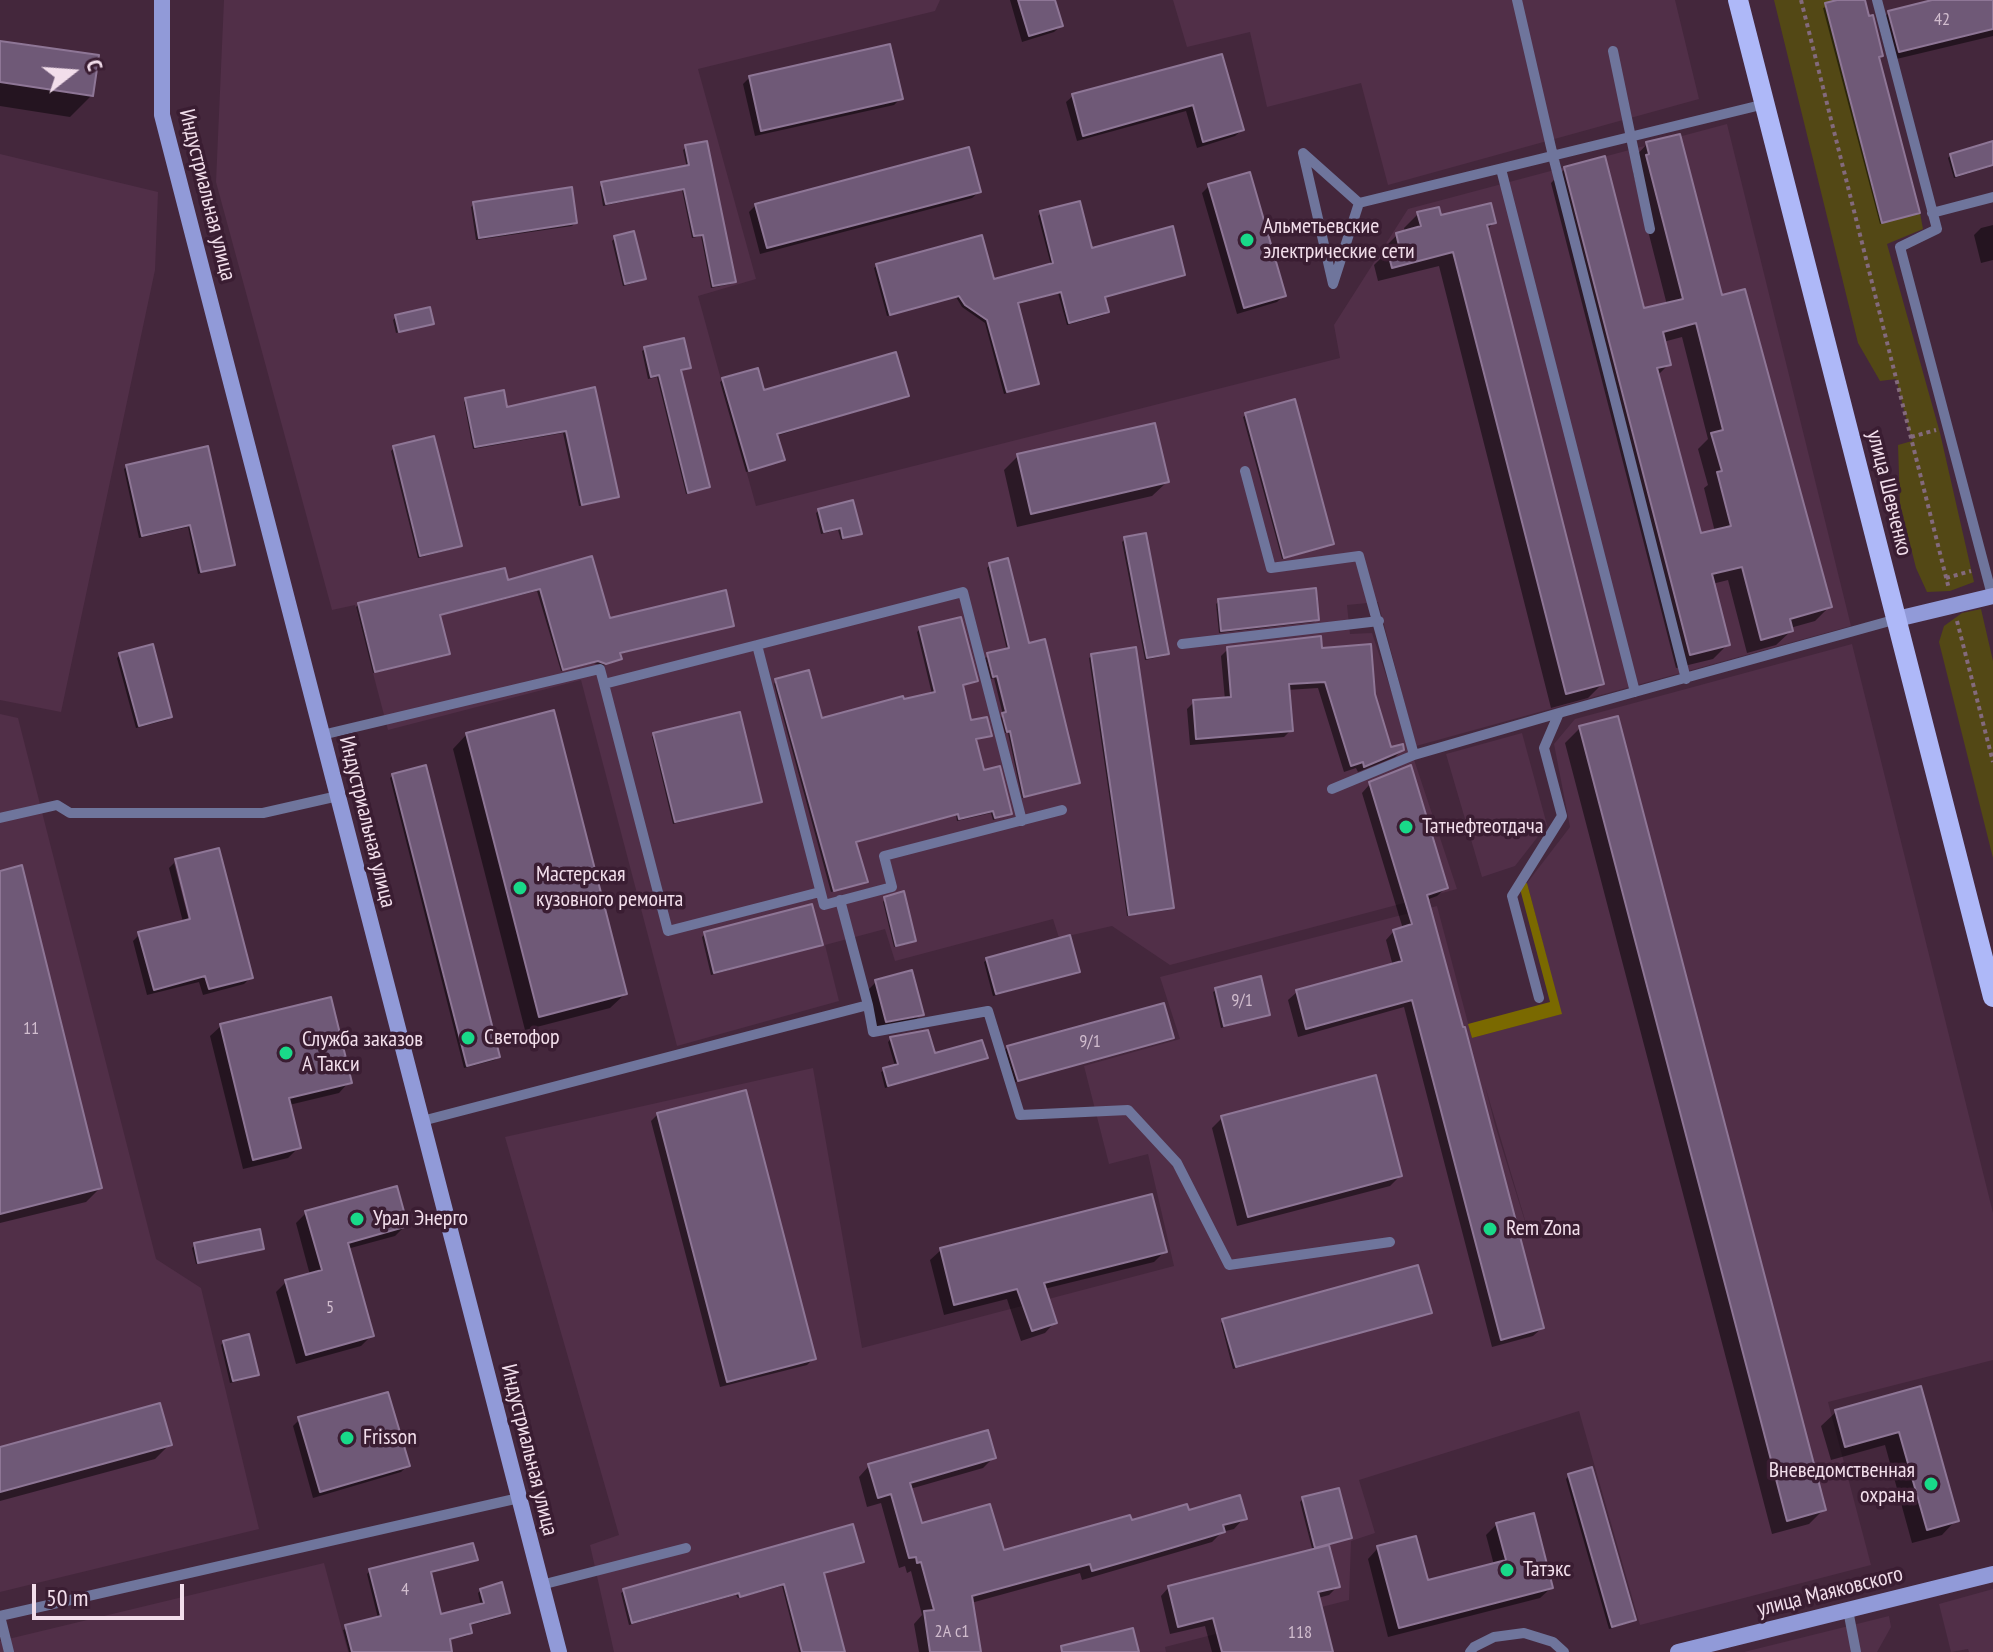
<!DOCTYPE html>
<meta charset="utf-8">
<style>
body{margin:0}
#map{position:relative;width:1993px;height:1652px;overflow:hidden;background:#44273c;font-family:"PT Sans Narrow",sans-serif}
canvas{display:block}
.north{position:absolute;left:32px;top:32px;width:80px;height:80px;-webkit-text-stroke:6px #3a1d32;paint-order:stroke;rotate:73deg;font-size:22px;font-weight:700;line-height:32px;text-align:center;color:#f2deeb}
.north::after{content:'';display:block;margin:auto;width:28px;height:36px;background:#f2deeb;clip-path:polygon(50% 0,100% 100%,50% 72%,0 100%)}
.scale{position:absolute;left:32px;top:1584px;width:152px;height:36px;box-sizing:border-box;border:4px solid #f2deeb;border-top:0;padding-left:10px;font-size:24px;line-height:28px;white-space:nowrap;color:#f2deeb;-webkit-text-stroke:6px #3a1d32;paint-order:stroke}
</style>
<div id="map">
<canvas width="1993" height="1652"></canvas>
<div class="north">С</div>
<div class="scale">50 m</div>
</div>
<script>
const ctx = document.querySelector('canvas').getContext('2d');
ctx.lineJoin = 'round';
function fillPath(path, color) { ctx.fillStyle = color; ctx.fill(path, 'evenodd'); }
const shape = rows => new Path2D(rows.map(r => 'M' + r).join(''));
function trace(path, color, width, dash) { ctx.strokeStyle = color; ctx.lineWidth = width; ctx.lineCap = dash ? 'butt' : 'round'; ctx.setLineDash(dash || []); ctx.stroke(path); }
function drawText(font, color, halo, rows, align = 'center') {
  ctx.font = font + ' "PT Sans Narrow",sans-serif'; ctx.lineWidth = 7; ctx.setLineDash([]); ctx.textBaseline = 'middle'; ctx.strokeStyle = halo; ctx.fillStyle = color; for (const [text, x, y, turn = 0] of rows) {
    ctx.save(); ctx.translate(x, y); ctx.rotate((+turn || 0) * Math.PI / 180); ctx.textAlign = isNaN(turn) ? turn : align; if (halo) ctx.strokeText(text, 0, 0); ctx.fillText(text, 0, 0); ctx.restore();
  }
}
fillPath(shape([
 [224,0,940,0,935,11,698,69,756,279,698,296,756,506,1340,358,1334,325,1408,209,1727,124,1851,626,1416,746,1378,602,1347,605,1350,634,1372,633,1457,889,1170,965,1112,926,1059,938,1053,919,895,961,885,929,825,945,839,1001,677,1046,581,680,388,730,355,605,332,610,216,182],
 [1173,0,1675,0,1699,99,1388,185,1361,83,1267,107,1250,32,1187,47],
 [0,154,158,192,155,270,61,712,0,700],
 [1852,644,1993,1213,1993,1360,1828,1402,1871,1565,1640,1625,1579,1411,1359,1480,1375,1533,1351,1541,1349,1600,1165,1647,1166,1652,614,1652,590,1545,619,1535,505,1137,813,1068,862,1348,1174,1266,1148,1154,1109,1164,1084,1066,1180,1039,1160,977,1437,906,1472,1038,1561,1014,1527,883,1570,827,1554,744,1575,719],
 [1485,1086,1528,1230,1528,1231,1495,1125],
 [0,714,18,718,156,1259,201,1288,259,1529,0,1592],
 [1522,733,1547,825,1515,866,1482,877,1446,754],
 [324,1563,348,1652,0,1652,0,1641],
 [1993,1589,1993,1652,1969,1652,1968,1649,1951,1652,1939,1604],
 [1889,1616,1891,1627,1877,1652,1744,1652]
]), '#512f48');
fillPath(shape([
 [1774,0,1837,0,1826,3,1883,223,1920,213,1923,229,1887,244,1940,433,1974,582,1950,591,1927,592,1916,568,1900,504,1898,445,1912,441,1911,437,1896,379,1880,381,1858,343],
 [1981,609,1993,661,1993,858,1939,642,1944,626,1962,613]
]), '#534815');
fillPath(shape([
 [1527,883,1562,1014,1472,1038,1468,1024,1550,1002,1519,885]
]), '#7a6900');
fillPath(shape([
 [1010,0,1053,0,1061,26,1054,32,1022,42],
 [1845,0,1863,0,1881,55,1878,58,1918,212,1880,224,1823,8],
 [1941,0,1993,0,1993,36,1888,61,1878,23,1889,13],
 [0,43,92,95,70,117,0,106],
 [1221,56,1242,130,1235,136,1197,148,1186,111,1077,141,1066,102,1073,96],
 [750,77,900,99,894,105,755,136,743,84],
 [1647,144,1721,298,1829,607,1815,621,1790,628,1791,631,1776,645,1747,653,1728,580,1712,584,1728,644,1713,659,1676,668,1551,183,1565,169,1643,311,1667,305,1633,172,1636,169,1633,159],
 [1682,337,1708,439,1698,449,1708,485,1704,488,1715,532,1699,536,1657,376,1669,364,1663,342],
 [1993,146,1993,166,1954,178,1948,158,1951,155],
 [686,147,733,281,731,284,711,288,701,236,692,238,682,190,603,206,600,187,602,184,687,168,683,150],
 [1209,186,1283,296,1277,302,1237,314,1202,193],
 [979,192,972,198,760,254,749,212,756,205],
 [474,204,575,223,572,226,476,240,471,207],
 [1041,213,1091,250,1183,275,1103,298,1107,312,1104,315,1067,325,1058,293,1016,305,1037,383,1004,394,985,323,962,307,956,297,887,316,874,268,877,266,992,281,1051,265,1038,216],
 [1418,214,1494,222,1487,230,1602,684,1588,698,1551,708,1439,266,1378,281,1374,265,1384,255,1383,249,1397,235,1405,233,1404,228],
 [1993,225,1993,260,1981,263,1974,235,1981,228],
 [615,238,644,278,641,281,623,286,612,241],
 [396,317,432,323,396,333,393,320],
 [645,349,689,367,680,372,708,487,705,489,686,494,657,377,648,379,642,351],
 [723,380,763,393,907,396,776,436,783,460,746,472,720,382],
 [593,390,617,496,614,499,579,506,563,433,473,449,464,402,466,399,506,409],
 [1246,415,1332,544,1329,546,1282,559,1243,417],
 [394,448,459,545,456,548,418,558,391,451],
 [1018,456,1167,482,1152,496,1017,527,1004,470],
 [127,466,233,564,198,574,188,527,139,538,124,469],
 [819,510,859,533,841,540,838,530,821,534,816,513],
 [1125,539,1167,653,1164,656,1145,660,1122,542],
 [591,558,609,620,732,625,619,654,620,659,617,661,602,666,594,663,561,671,537,591,438,616,447,653,445,656,373,673,356,607,359,604,507,582],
 [990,565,1028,645,1078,782,1075,785,1022,798,1008,733,1005,733,1001,718,1003,715,994,678,991,679,985,658,1007,650,987,568],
 [1219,601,1317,619,1314,622,1219,633,1216,604],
 [920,629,975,681,961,686,970,723,990,735,974,741,982,773,1010,814,993,820,991,813,957,821,956,815,855,843,865,881,831,892,774,684,776,681,821,720,932,694,917,632],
 [1228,649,1320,650,1373,694,1390,750,1402,750,1395,757,1358,772,1356,768,1344,772,1318,688,1287,690,1291,730,1284,737,1190,745,1187,709,1194,702,1225,700,1221,656],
 [120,655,170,717,167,720,136,728,117,658],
 [1092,656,1172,907,1169,910,1127,916,1089,658],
 [1580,728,1823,1510,1809,1524,1772,1534,1565,743],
 [467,734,625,994,610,1008,525,1030,453,749],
 [654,734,759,801,673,824,652,737],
 [393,775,498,1057,495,1060,464,1068,390,778],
 [1370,784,1446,888,1437,896,1426,900,1542,1328,1533,1336,1492,1347,1404,1007,1298,1037,1288,1000,1297,992,1393,966,1386,940,1394,931,1403,929,1362,793],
 [217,850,251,977,244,984,203,995,199,982,147,995,133,941,140,934,183,922,169,868,174,863,191,929,195,928,178,863,174,863],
 [0,873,100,1188,86,1202,0,1223],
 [885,899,914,940,911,943,894,947,883,902],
 [705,934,820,945,711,975,702,937],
 [987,960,1078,971,993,996,984,962],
 [876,982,922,1014,911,1024,876,1031,865,993],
 [1216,990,1268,1014,1221,1028,1213,992],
 [221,1026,349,1082,339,1093,289,1105,299,1147,288,1158,243,1169,210,1036],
 [1171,1038,1015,1082,1005,1050,1008,1047],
 [891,1039,933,1056,985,1058,885,1088,881,1072,895,1066,888,1042],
 [658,1114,814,1358,807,1365,720,1387,651,1121],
 [1222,1118,1400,1176,1390,1186,1237,1226,1212,1128],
 [306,1213,406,1225,395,1236,347,1249,372,1335,361,1346,296,1364,276,1292,286,1282,310,1275,296,1223],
 [195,1245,262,1248,259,1251,196,1264,192,1248],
 [941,1250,1165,1251,1154,1262,1044,1289,1055,1322,1045,1333,1021,1341,1007,1299,944,1315,930,1260],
 [1430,1313,1233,1369,1221,1323,1224,1320],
 [224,1342,257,1374,254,1377,230,1383,221,1345],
 [1919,1388,1956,1520,1942,1535,1912,1543,1885,1445,1831,1460,1821,1426,1836,1412],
 [300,1419,407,1466,401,1472,313,1498,293,1426],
 [170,1444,155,1459,0,1501,0,1449],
 [994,1457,983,1468,910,1489,920,1525,1002,1552,1187,1512,1244,1518,1234,1529,1222,1532,1212,1542,1082,1580,1080,1573,971,1603,979,1652,919,1652,914,1624,922,1615,911,1571,907,1573,905,1566,899,1568,881,1503,867,1507,859,1477,869,1466],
 [1569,1476,1634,1620,1631,1622,1609,1629,1566,1479],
 [1303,1499,1350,1538,1327,1545,1338,1586,1329,1595,1318,1598,1331,1652,1212,1652,1205,1626,1170,1634,1161,1596,1169,1587,1313,1552,1300,1502],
 [1497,1524,1551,1588,1540,1598,1388,1637,1368,1559,1378,1548,1426,1583,1494,1565,1486,1535],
 [475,1560,429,1574,440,1617,481,1606,478,1593,481,1590,508,1613,505,1616,468,1626,470,1633,467,1636,448,1640,450,1652,349,1652,343,1630,378,1618,367,1574,370,1571],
 [861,1562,822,1575,842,1652,799,1652,782,1586,738,1598,736,1595,629,1625,621,1593,624,1591]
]), '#0007');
const building = shape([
 [1018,0,1055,0,1063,26,1029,36,1018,0],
 [1837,0,1865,0,1869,16,1873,15,1883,56,1879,57,1920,213,1882,223,1825,3,1837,0],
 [1932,0,1993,0,1993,29,1899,52,1888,11,1932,0],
 [0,41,99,55,93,96,0,82,0,41],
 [890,44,903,99,761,131,749,76,890,44],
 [1222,54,1244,130,1203,142,1193,105,1083,136,1072,94,1222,54],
 [1680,134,1722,295,1745,289,1832,607,1790,619,1793,631,1761,640,1742,567,1712,574,1730,645,1690,655,1564,167,1605,156,1644,308,1683,299,1646,155,1649,154,1646,142,1680,134],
 [1696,323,1723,430,1711,433,1722,471,1717,472,1731,526,1701,533,1657,368,1671,365,1663,332,1696,323],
 [707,141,736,282,713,286,703,235,694,236,684,189,606,204,601,182,689,165,685,145,707,141],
 [1993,141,1993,165,1956,176,1950,154,1993,141],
 [969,147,981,192,767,248,755,204,969,147],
 [1250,172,1286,296,1244,308,1208,184,1250,172],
 [572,187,577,223,479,238,473,202,572,187],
 [1080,201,1092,248,1173,226,1185,275,1105,297,1109,312,1069,323,1061,292,1018,303,1039,384,1007,392,987,320,965,305,959,296,890,315,876,264,982,235,994,279,1053,263,1040,211,1080,201],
 [1491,203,1496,223,1487,225,1604,684,1566,694,1453,252,1392,268,1387,249,1399,246,1396,233,1421,226,1417,212,1439,207,1441,215,1491,203],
 [634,231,646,279,625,284,614,236,634,231],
 [430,307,434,324,399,332,395,315,430,307],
 [684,338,691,368,681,370,710,487,688,493,659,375,651,377,644,347,684,338],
 [896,352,909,396,777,434,785,460,749,471,722,378,758,368,764,390,896,352],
 [595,387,619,497,582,505,566,431,475,447,465,398,504,390,507,407,595,387],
 [1295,399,1334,544,1284,558,1245,413,1295,399],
 [1155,423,1169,482,1031,514,1017,454,1155,423],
 [434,436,462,546,420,556,393,446,434,436],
 [208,446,235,565,201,572,190,525,142,536,126,465,208,446],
 [853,500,862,534,843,538,841,528,824,532,818,509,853,500],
 [1146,533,1169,654,1147,658,1124,537,1146,533],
 [592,556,610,618,726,590,734,626,620,653,622,659,606,664,598,661,563,670,540,589,440,615,450,654,375,672,358,603,505,568,508,580,592,556],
 [1008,558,1029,643,1045,639,1080,783,1024,797,1010,731,1007,732,1002,713,1006,712,997,676,993,677,987,653,1009,648,989,563,1008,558],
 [1316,588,1319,620,1221,631,1218,599,1316,588],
 [961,617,978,681,963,685,971,720,987,717,992,736,976,739,984,770,1000,766,1012,814,995,818,993,811,959,819,958,814,856,842,868,882,834,891,775,679,809,670,822,718,903,696,904,699,935,692,919,627,961,617],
 [1321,636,1322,648,1371,644,1375,694,1391,747,1403,744,1404,750,1364,767,1363,762,1351,766,1325,682,1289,684,1293,731,1196,739,1193,700,1231,697,1227,647,1321,636],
 [153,644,172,717,139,726,119,653,153,644],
 [1136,647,1174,908,1129,915,1091,654,1136,647],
 [554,710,627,994,539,1017,466,733,554,710],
 [740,712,762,802,675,822,653,733,740,712],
 [1618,716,1826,1510,1787,1521,1579,726,1618,716],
 [426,765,500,1057,467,1066,392,774,426,765],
 [1411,765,1448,888,1427,895,1463,1027,1465,1027,1544,1328,1501,1340,1412,1000,1306,1029,1296,990,1402,961,1393,930,1412,924,1369,782,1411,765],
 [219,848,253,978,209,989,205,976,154,990,138,932,190,919,175,859,219,848],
 [22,865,102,1188,0,1214,0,871,22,865],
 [904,891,916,941,896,946,884,897,904,891],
 [812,904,823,945,714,973,704,932,812,904],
 [1070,935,1080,972,996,994,986,958,1070,935],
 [912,970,924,1015,886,1022,875,980,912,970],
 [1261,976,1270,1015,1224,1026,1215,988,1261,976],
 [331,997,352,1083,289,1098,301,1148,253,1160,220,1024,331,997],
 [1164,1003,1174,1038,1018,1081,1007,1046,1164,1003],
 [928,1030,935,1053,982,1040,988,1058,888,1086,883,1068,898,1064,890,1037,928,1030],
 [1376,1075,1402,1176,1248,1217,1221,1116,1376,1075],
 [746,1090,816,1359,727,1382,657,1113,746,1090],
 [397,1186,408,1226,348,1243,374,1336,306,1355,285,1280,322,1270,305,1211,397,1186],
 [1152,1194,1167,1252,1044,1283,1057,1323,1032,1331,1017,1289,954,1305,940,1248,1152,1194],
 [260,1229,264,1249,198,1263,194,1243,260,1229],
 [1418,1265,1432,1313,1236,1367,1222,1319,1418,1265],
 [249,1334,259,1375,233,1381,223,1341,249,1334],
 [1921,1386,1959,1521,1927,1530,1899,1432,1845,1447,1835,1410,1921,1386],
 [388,1392,410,1466,320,1492,298,1417,388,1392],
 [160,1403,172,1445,0,1492,0,1447,160,1403],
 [988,1430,996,1458,910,1483,922,1523,990,1504,1004,1550,1130,1515,1132,1520,1187,1504,1189,1510,1240,1495,1247,1519,1223,1525,1225,1532,1141,1557,1092,1571,1090,1564,972,1596,981,1652,930,1652,924,1611,934,1610,921,1562,917,1563,916,1557,909,1558,891,1494,878,1498,868,1464,988,1430],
 [1592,1467,1636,1620,1612,1627,1568,1474,1592,1467],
 [1339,1488,1352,1538,1315,1548,1302,1497,1339,1488],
 [1534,1513,1553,1588,1399,1628,1377,1546,1416,1536,1428,1580,1506,1560,1496,1523,1534,1513],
 [853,1524,864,1562,824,1573,845,1652,802,1652,784,1584,740,1597,739,1593,632,1623,623,1589,853,1524],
 [473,1543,478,1560,431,1572,441,1614,484,1603,480,1589,502,1582,510,1613,470,1624,472,1633,450,1639,452,1652,352,1652,345,1625,381,1616,369,1569,473,1543],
 [1329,1545,1340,1587,1318,1592,1333,1652,1222,1652,1213,1618,1178,1627,1168,1586,1329,1545],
 [1133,1628,1139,1652,1062,1652,1061,1646,1133,1628]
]);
fillPath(building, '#6f5977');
trace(building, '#8e7696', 2);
trace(shape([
 [1801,0,1949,589],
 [1911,437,1936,430],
 [1946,578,1971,571],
 [1957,621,1993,762]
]), '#836a7c', 4, [4, 4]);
trace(shape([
 [1517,0,1553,156,1686,679],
 [1877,0,1937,229,1900,247,1993,599],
 [1613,51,1650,229],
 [1501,169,1635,692],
 [1359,203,1333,284,1303,153,1359,203,1765,104],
 [1932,213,1993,197],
 [1245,471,1271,568,1359,556,1414,755,1559,713],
 [1182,644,1379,621],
 [757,645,963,592,1022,821],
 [604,684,668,931,820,892],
 [322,735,600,669,604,684,757,645,824,905,892,887,884,856,1062,810],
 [1332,789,1414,755],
 [0,818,57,805,70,813,263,813,338,796],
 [1539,998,1512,896,1562,816,1544,748,1559,713,1897,619],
 [868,1005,873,1032,988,1011,1020,1115,1128,1110,1177,1163,1229,1265,1390,1242],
 [422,1121,868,1005,840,900],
 [541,1585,686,1548],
 [1848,1610,1856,1652],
 [9,1652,0,1616,519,1498],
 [1470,1652,1474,1647,1494,1637,1524,1633,1553,1642,1564,1652]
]), '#6f759c', 10);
trace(shape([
 [162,0,162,115,559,1652],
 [1897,619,1993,596],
 [1678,1652,1993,1574]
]), '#919ad8', 16);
trace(shape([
 [1738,0,1993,997]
]), '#aeb8f8', 20);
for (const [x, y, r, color] of [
 [1247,240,8,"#19d989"],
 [1406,827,8,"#19d989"],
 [520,888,8,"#19d989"],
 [468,1038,8,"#19d989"],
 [286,1053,8,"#19d989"],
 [357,1219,8,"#19d989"],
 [1490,1229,8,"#19d989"],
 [347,1438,8,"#19d989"],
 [1931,1484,8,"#19d989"],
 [1507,1570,8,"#19d989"]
]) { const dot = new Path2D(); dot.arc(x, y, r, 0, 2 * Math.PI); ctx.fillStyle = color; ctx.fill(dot); trace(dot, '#3a1d32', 3); }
drawText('18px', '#d1bdce', null, [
 ["42",1942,20],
 ["9/1",1242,1001],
 ["11",31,1029],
 ["9/1",1090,1042],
 ["5",330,1308],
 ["4",405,1590],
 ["2А с1",952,1632],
 ["118",1300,1633]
]);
drawText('22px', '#f2deeb', '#3a1d32', [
 ["Индустриальная улица",207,195,76],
 ["улица Шевченко",1889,493,76],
 ["Индустриальная улица",367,822,76],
 ["Индустриальная улица",529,1450,76],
 ["улица Маяковского",1830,1592,-14]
]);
drawText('22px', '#f2deeb', '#3a1d32', [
 ["Альметьевские",1263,227],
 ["электрические сети",1263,252],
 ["Татнефтеотдача",1422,827],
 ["Мастерская",536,875],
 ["кузовного ремонта",536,900],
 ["Светофор",484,1038],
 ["Служба заказов",302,1040],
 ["А Такси",302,1065],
 ["Урал Энерго",373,1219],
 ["Rem Zona",1506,1229],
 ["Frisson",363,1438],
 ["Вневедомственная",1915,1471,"right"],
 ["охрана",1915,1496,"right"],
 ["Татэкс",1523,1570]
], 'left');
</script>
